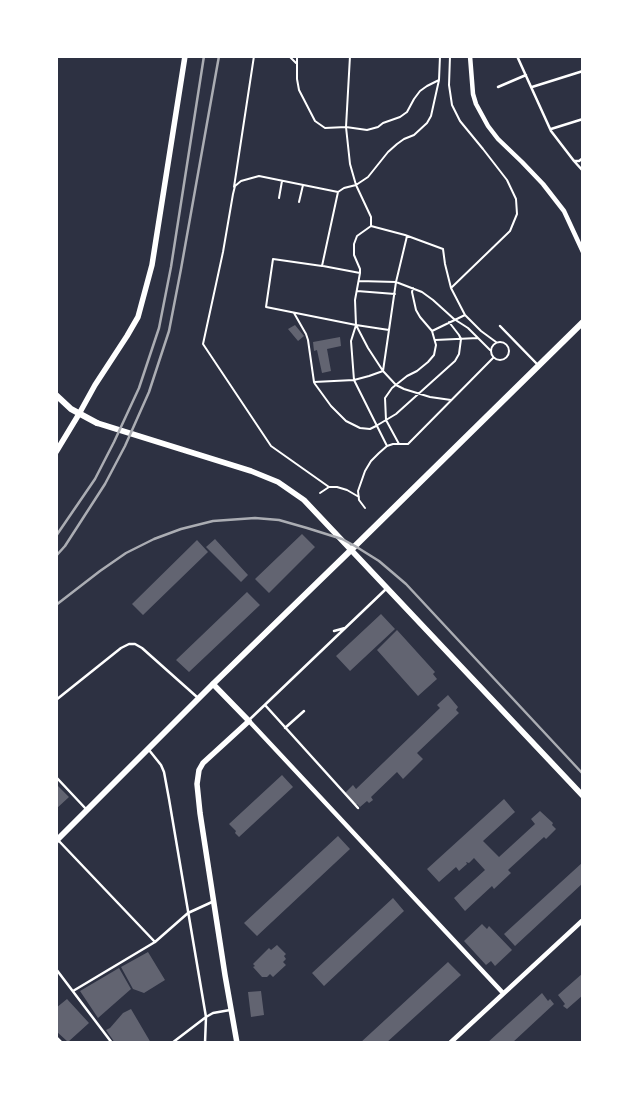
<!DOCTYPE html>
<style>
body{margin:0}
#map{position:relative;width:639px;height:1099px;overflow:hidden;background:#2d3142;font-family:Bitter,serif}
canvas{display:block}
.frame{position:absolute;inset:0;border:58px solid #fff;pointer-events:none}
</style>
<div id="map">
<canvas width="639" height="1099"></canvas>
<div class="frame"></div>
</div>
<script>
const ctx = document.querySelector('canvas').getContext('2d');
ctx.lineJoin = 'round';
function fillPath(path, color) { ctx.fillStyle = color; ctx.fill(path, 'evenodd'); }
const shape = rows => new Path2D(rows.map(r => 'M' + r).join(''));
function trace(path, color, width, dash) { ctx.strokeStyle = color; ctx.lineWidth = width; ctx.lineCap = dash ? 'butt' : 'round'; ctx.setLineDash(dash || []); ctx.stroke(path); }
fillPath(shape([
 [295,325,304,336,298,341,288,329],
 [340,337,341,346,327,349,331,371,322,373,317,350,314,351,313,342],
 [302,534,315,547,269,593,255,579],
 [215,539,248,575,241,582,206,547],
 [197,540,208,552,143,615,132,604],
 [247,592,260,605,189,672,176,660],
 [381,614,395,629,350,671,336,656],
 [397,630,435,672,433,674,437,679,418,696,377,650],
 [448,695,458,707,456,710,459,713,417,753,423,759,403,779,397,772,371,797,373,800,369,803,367,801,360,807,357,804,356,805,345,793,353,785,356,789,440,708,437,705],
 [282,775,293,787,239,837,235,833,236,831,229,824],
 [58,786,69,797,56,809,56,787],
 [504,799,515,812,483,841,499,857,535,824,531,819,540,811,553,823,552,825,556,829,546,839,544,837,508,870,511,873,494,889,492,886,465,911,454,898,485,870,474,858,469,863,466,862,467,864,459,871,456,867,439,882,427,869],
 [338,836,350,849,257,936,244,923],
 [583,862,583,883,515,946,504,934],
 [393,898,404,911,324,986,312,973],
 [482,924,487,929,489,926,512,950,495,966,491,961,486,965,464,941],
 [277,945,286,954,284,956,286,959,283,962,286,965,273,977,270,974,267,977,262,977,253,967,255,966,253,964,269,948,271,950],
 [148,952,165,980,144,993,133,989,121,967],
 [448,962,461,975,386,1043,360,1043],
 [119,968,131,989,98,1018,80,991],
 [583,973,583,995,567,1009,563,1006,565,1004,558,995],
 [261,991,264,1015,251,1017,248,992],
 [542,993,548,1001,550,999,554,1004,512,1043,487,1043],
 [67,999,89,1023,68,1042,56,1031,56,1008],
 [131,1009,151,1043,115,1043,106,1030,110,1028,123,1013]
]), '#626471');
trace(shape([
 [289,56,296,63],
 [297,56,297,79,299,90,315,121,325,128,346,127,367,130,378,127,383,123,400,117,407,112,414,99,420,91,427,86,439,80,440,56],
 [350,56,346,127,350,164,356,185,371,217,371,226,357,236,354,244,354,255,360,269,360,273,355,300,356,325,351,341,354,380,314,382,315,384,331,406,346,421,360,428,370,429,376,426,396,414,455,361,459,354,461,339,459,335,449,322],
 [450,56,449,85,452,105,460,121,483,149,507,180,516,199,517,214,510,231,451,288],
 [234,187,254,56],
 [279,198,282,181],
 [299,202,303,185],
 [371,226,405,235,443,249,445,264,451,288,465,315,481,331,496,342],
 [323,266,360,273],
 [359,281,396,282,422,292,433,300,454,319,468,328,490,350],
 [357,291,395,294],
 [294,313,306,334,308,340,314,382],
 [356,325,266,307,273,259,322,266,338,192,344,188,356,185,368,177,388,152,397,144,404,139,414,135,427,123,431,116,439,80],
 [432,331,465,315],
 [435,340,478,338],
 '491 351a9 9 0 1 1 18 0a9 9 0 1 1-18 0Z',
 [383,371,396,282,407,236],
 [383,371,368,348,356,325,389,330],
 [399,444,386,420,385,398,392,388,407,376,417,371,428,362,434,355,436,345,432,331,420,317,416,310,412,292,413,288],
 [387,446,354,380,369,376,383,371,396,385,404,389,430,397,451,400],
 [329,487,271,446,203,344,223,252,233,194,235,186,241,181,259,176,338,192],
 [320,493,329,487,337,487,347,490,359,497],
 [365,508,359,500,358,491,365,471,371,461,379,453,387,446,393,444,408,444,493,358]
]), '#fff', 2);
trace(shape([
 [517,56,551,131,574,161,583,171],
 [498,87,526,75],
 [532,87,583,71],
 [551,129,583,119],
 [575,161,579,161,583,158],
 [500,326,537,364],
 [334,631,345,628],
 [56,700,121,648,129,644,135,644,142,648,197,697],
 [265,705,358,808],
 [249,720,386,589],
 [285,728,304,711],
 [149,750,161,765,164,772,169,799,206,1017,205,1043],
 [56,777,86,809],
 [58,840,155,942],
 [56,969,112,1043],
 [73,991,155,942,188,913,212,902],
 [56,1037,62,1043],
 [172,1043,206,1017,213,1013,230,1010]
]), '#fff', 2.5);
trace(shape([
 [470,56,473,94,476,104,488,126,498,139,522,162,543,184,564,211,583,252],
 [249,721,503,993],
 [450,1043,583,920]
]), '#fff', 4.5);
trace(shape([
 [97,423,251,471,278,482,304,500,583,796],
 [56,452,79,414,95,385,127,336,138,317,152,265,185,56],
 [213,684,249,721,203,763,199,770,197,784,200,813,225,975,237,1043]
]), '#fff', 5.5);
trace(shape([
 [56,395,71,409,97,423],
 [56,841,213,684,351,550,583,322]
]), '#fff', 6);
trace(shape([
 [56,536,95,479,114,442,139,388,159,328,171,267,204,56],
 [56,556,65,546,105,484,125,446,149,392,169,331,181,269,219,56],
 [56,605,100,571,126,553,154,539,181,529,213,521,255,518,279,520,307,528,342,539,355,546,379,561,406,584,583,774]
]), '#abadb3', 2.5);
</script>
